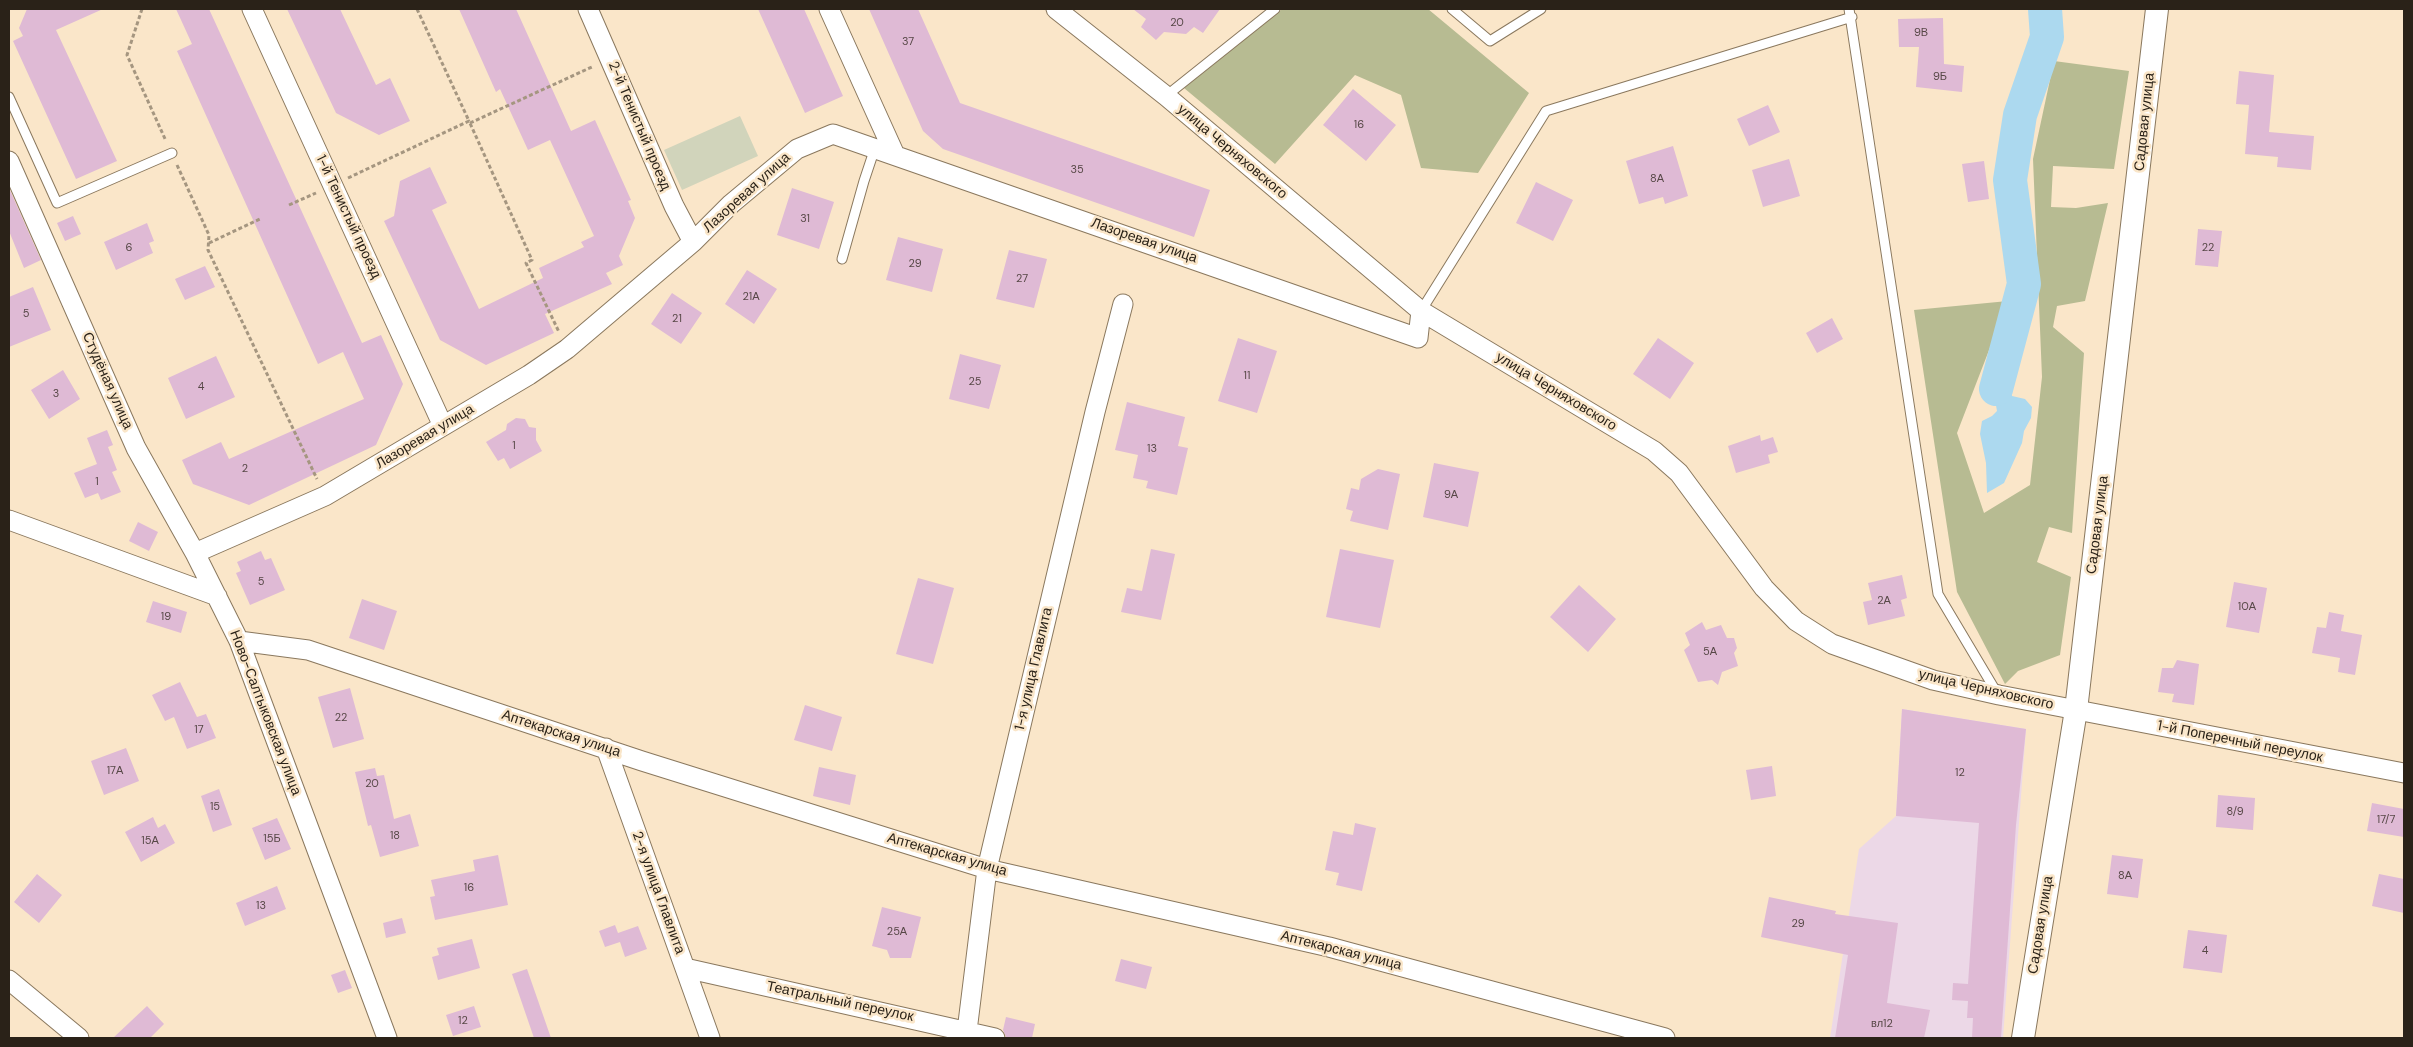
<!DOCTYPE html>
<meta charset="utf-8">
<style>
body{margin:0}
#map{position:relative;width:2413px;height:1047px;overflow:hidden;background:#fae6c9;font-family:"DM Sans",sans-serif}
canvas{display:block}
.frame{position:absolute;inset:0;border:10px solid #2a2218;pointer-events:none}
</style>
<div id="map">
<canvas width="2413" height="1047"></canvas>
<div class="frame"></div>
</div>
<script>
const ctx = document.querySelector('canvas').getContext('2d');
ctx.lineJoin = 'round';
function fillPath(path, color) { ctx.fillStyle = color; ctx.fill(path, 'evenodd'); }
const shape = rows => new Path2D(rows.map(r => 'M' + r).join(''));
function trace(path, color, width, dash) { ctx.strokeStyle = color; ctx.lineWidth = width; ctx.lineCap = dash ? 'butt' : 'round'; ctx.setLineDash(dash || []); ctx.stroke(path); }
function drawText(font, color, halo, rows, align = 'center') {
  ctx.font = font + ' "DM Sans",sans-serif'; ctx.lineWidth = 5; ctx.setLineDash([]); ctx.textBaseline = 'middle'; ctx.strokeStyle = halo; ctx.fillStyle = color; for (const [text, x, y, turn = 0] of rows) {
    ctx.save(); ctx.translate(x, y); ctx.rotate((+turn || 0) * Math.PI / 180); ctx.textAlign = isNaN(turn) ? turn : align; if (halo) ctx.strokeText(text, 0, 0); ctx.fillText(text, 0, 0); ctx.restore();
  }
}
fillPath(shape([
 [1902,709,2026,729,2003,1038,1830,1038,1859,849,1896,816]
]), '#ecd8e7');
fillPath(shape([
 [740,116,758,156,682,190,664,150]
]), '#d1d4bb');
fillPath(shape([
 [1282,9,1428,9,1529,93,1478,173,1421,168,1401,95,1355,75,1275,164,1184,88],
 [2054,61,2129,71,2114,169,2053,166,2051,207,2076,208,2108,203,2085,301,2057,306,2053,327,2084,353,2072,533,2049,527,2037,562,2071,577,2060,655,2018,671,2005,684,1957,592,1914,310,2008,301,1957,433,1984,513,2030,485,2042,377,2033,159]
]), '#b7bb92');
fillPath(shape([
 [2010,382,2012,396,2025,399,2032,407,2031,418,2024,431,2022,443,2004,483,1987,493,1986,463,1980,434,1982,421,1992,416,1997,411,1994,394,1996,389,2003,383]
]), '#acd9ef');
trace(shape([
 [1996,389,2024,284,2010,180,2020,115,2047,37,2045,9]
]), '#acd9ef', 34);
fillPath(shape([
 [27,9,103,9,56,30,117,161,76,179,13,41,23,36,19,28],
 [176,9,209,9,362,343,381,335,403,384,376,445,249,505,193,484,182,460,221,442,229,459,364,399,343,352,318,364,177,51,192,44],
 [287,9,340,9,376,85,390,78,410,121,379,135,336,113],
 [459,9,516,9,571,131,595,120,631,200,628,201,635,218,619,256,623,265,606,273,612,284,545,314,554,333,486,365,440,340,384,221,394,216,400,181,430,167,447,203,432,210,479,309,543,278,539,268,584,247,581,242,594,236,550,140,528,150,500,89,496,92],
 [758,9,804,9,843,96,805,113],
 [869,9,918,9,960,103,1210,190,1194,237,943,149,923,131],
 [1133,9,1220,9,1203,33,1194,27,1186,34,1164,32,1156,40,1141,27,1146,19],
 [1943,18,1944,64,1964,66,1962,92,1916,87,1919,47,1899,47,1898,19],
 [2239,71,2274,75,2269,132,2314,136,2311,170,2277,167,2278,157,2245,154,2249,105,2236,104],
 [1353,89,1396,125,1366,161,1323,125],
 [1768,105,1780,132,1749,146,1737,119],
 [1673,146,1688,196,1665,204,1663,197,1639,204,1626,161],
 [1789,159,1800,196,1763,207,1752,170],
 [1984,161,1989,199,1968,202,1962,164],
 [1536,182,1573,200,1553,241,1516,223],
 [9,188,41,260,24,268,9,231],
 [792,188,834,202,819,249,777,235],
 [73,216,81,234,65,241,57,223],
 [147,223,154,241,149,243,153,253,116,270,104,242],
 [2198,229,2222,231,2218,267,2195,265],
 [898,237,943,249,932,292,886,280],
 [1009,250,1047,259,1034,308,996,299],
 [205,266,215,287,185,300,175,279],
 [747,270,777,289,754,324,725,304],
 [33,287,51,330,9,347,9,297],
 [672,293,702,313,681,344,651,324],
 [1832,318,1843,339,1817,353,1806,333],
 [1238,338,1277,351,1257,413,1218,401],
 [1658,338,1694,363,1670,399,1633,374],
 [960,354,1001,365,989,409,949,399],
 [216,356,235,397,186,419,168,378],
 [63,370,80,399,49,419,31,390],
 [1127,402,1185,417,1178,446,1188,448,1177,495,1146,488,1148,481,1133,478,1138,455,1115,450],
 [516,418,525,419,529,427,536,428,536,440,542,451,510,469,504,458,498,461,486,442,506,430,507,424],
 [107,430,113,445,108,447,117,470,112,472,121,492,101,500,98,493,85,498,74,473,97,464,87,438],
 [1760,435,1761,441,1773,437,1778,452,1768,455,1770,463,1736,473,1728,446],
 [1434,463,1479,472,1468,527,1423,517],
 [1378,469,1400,474,1388,530,1350,521,1353,511,1346,509,1351,488,1359,490,1361,479],
 [138,522,158,532,149,551,129,541],
 [1151,549,1175,554,1161,620,1121,612,1127,588,1142,591],
 [1340,549,1394,560,1380,628,1326,617],
 [261,551,265,560,271,558,285,590,250,605,236,573,241,571,237,562],
 [1902,575,1907,598,1901,600,1905,616,1868,625,1863,602,1872,600,1868,583],
 [918,578,954,588,933,664,896,654],
 [2234,582,2267,588,2259,633,2226,627],
 [1579,585,1616,619,1588,652,1550,617],
 [362,599,397,611,384,650,349,638],
 [153,601,187,612,181,633,146,622],
 [2329,612,2344,615,2341,631,2362,635,2355,675,2338,672,2340,658,2312,653,2317,627,2326,628],
 [1702,622,1706,630,1721,625,1727,638,1734,638,1737,648,1734,653,1738,666,1722,672,1718,685,1712,680,1698,682,1684,650,1690,645,1685,633],
 [2177,660,2199,664,2194,705,2172,702,2174,694,2158,692,2162,668,2173,668],
 [180,682,197,717,206,714,216,738,187,749,174,717,165,721,152,695],
 [350,688,364,739,333,748,318,697],
 [805,705,842,717,832,751,794,740],
 [1902,709,2026,729,2016,825,2001,1038,1972,1038,1973,1018,1967,1018,1968,1001,1952,1000,1953,983,1968,984,1979,823,1896,816],
 [126,748,139,781,104,795,91,761],
 [1772,766,1776,796,1751,800,1746,770],
 [819,767,856,775,850,805,813,796],
 [375,768,377,776,384,775,394,819,410,814,419,846,380,857,371,825,368,826,355,772],
 [219,789,232,825,213,832,201,796],
 [2218,795,2255,798,2253,830,2216,827],
 [2372,803,2404,809,2404,837,2367,831],
 [153,817,158,828,165,824,175,843,141,862,125,832],
 [277,818,291,849,265,860,252,828],
 [1355,823,1376,828,1362,891,1336,885,1339,873,1325,870,1333,831,1353,835],
 [498,855,508,905,435,920,430,897,435,896,431,880,475,871,473,860],
 [2112,855,2143,859,2138,898,2107,894],
 [37,874,62,895,39,923,14,902],
 [2379,874,2404,879,2404,913,2372,906],
 [277,886,286,909,245,926,236,903],
 [1769,897,1836,911,1835,914,1898,923,1887,1003,1930,1010,1924,1038,1835,1038,1848,955,1761,937],
 [882,907,921,917,911,958,890,958,887,950,872,946],
 [402,918,406,933,386,938,383,923],
 [615,925,618,933,638,926,647,949,625,957,620,942,605,947,599,931],
 [2188,930,2227,935,2222,973,2183,968],
 [472,939,480,968,438,980,432,957,439,955,437,948],
 [1121,959,1152,967,1146,989,1115,981],
 [527,969,551,1038,534,1038,512,974],
 [345,970,352,988,338,993,331,975],
 [147,1006,164,1024,150,1038,113,1038],
 [474,1006,481,1027,453,1036,446,1015],
 [1006,1017,1035,1024,1032,1038,1006,1037,1003,1030]
]), '#dfbad5');
const service = shape([
 [1452,9,1490,41,1541,9],
 [1849,9,1938,594,1997,693],
 [1166,96,1275,9],
 [9,97,57,203,172,153],
 [842,259,864,181,875,148],
 [1421,311,1546,111,1852,17]
]);
const minor = shape([
 [252,9,443,426],
 [588,9,674,206,693,242],
 [829,9,895,155],
 [1056,9,1166,96,1421,311,1654,451,1679,473,1764,588,1796,621,1832,644,1933,680,1999,695,2404,773],
 [9,161,136,448,195,553,239,641,387,1038],
 [9,520,217,596],
 [195,553,325,496,529,375,567,349,693,242,731,204,797,149,833,134,1418,338,1421,311],
 [239,641,308,650,642,761,987,869,1329,947,1665,1038],
 [606,748,710,1038],
 [685,968,995,1038],
 [9,980,79,1038],
 [969,1038,967,1031,987,869,1095,412,1123,304]
]);
const tertiary = shape([
 [2023,1038,2076,710,2157,9]
]);
trace(service, '#8a785e', 11);
trace(minor, '#8a785e', 21);
trace(tertiary, '#8a785e', 24);
trace(shape([
 [142,9,127,55,166,141],
 [417,9,469,121],
 [470,123,594,66],
 [177,165,209,235,208,250,317,479],
 [348,178,469,121,532,260,526,263,559,332],
 [289,205,316,193],
 [209,243,260,219]
]), '#a59680', 3, [4, 2.5]);
trace(service, '#fff', 9);
trace(minor, '#fff', 19);
trace(tertiary, '#fff', 22);
drawText('11px', '#574847', null, [
 ["20",1177,23],
 ["9В",1921,33],
 ["37",908,42],
 ["9Б",1940,77],
 ["16",1359,125],
 ["35",1077,170],
 ["8А",1657,179],
 ["31",805,219],
 ["6",129,248],
 ["22",2208,248],
 ["29",915,264],
 ["27",1022,279],
 ["21А",751,297],
 ["5",26,314],
 ["21",677,319],
 ["11",1247,376],
 ["25",975,382],
 ["4",201,387],
 ["3",56,394],
 ["1",514,446],
 ["13",1152,449],
 ["2",245,469],
 ["1",97,482],
 ["9А",1451,495],
 ["5",261,582],
 ["2А",1884,601],
 ["10А",2247,607],
 ["19",166,617],
 ["5А",1710,652],
 ["22",341,718],
 ["17",199,730],
 ["17А",115,771],
 ["12",1960,773],
 ["20",372,784],
 ["15",215,807],
 ["8/9",2235,812],
 ["17/7",2386,820],
 ["18",395,836],
 ["15Б",272,839],
 ["15А",150,841],
 ["8А",2125,876],
 ["16",469,888],
 ["13",261,906],
 ["29",1798,924],
 ["25А",897,932],
 ["4",2205,951],
 ["12",463,1021],
 ["вл12",1882,1024]
]);
drawText('14px', '#2a2218', '#fae6c9', [
 ["Садовая улица",2145,122,-84],
 ["2-й Тенистый проезд",639,126,67],
 ["улица Черняховского",1232,152,40],
 ["Лазоревая улица",747,193,-42],
 ["1-й Тенистый проезд",348,217,65],
 ["Лазоревая улица",1144,241,19],
 ["Студёная улица",107,381,66],
 ["улица Черняховского",1556,392,31],
 ["Лазоревая улица",425,437,-31],
 ["Садовая улица",2098,525,-83],
 ["1-я улица Главлита",1034,669,-77],
 ["улица Черняховского",1986,690,13],
 ["Ново-Салтыковская улица",265,713,69],
 ["Аптекарская улица",561,734,18],
 ["1-й Поперечный переулок",2240,742,11],
 ["Аптекарская улица",947,855,16],
 ["2-я улица Главлита",658,893,70],
 ["Садовая улица",2041,925,-81],
 ["Аптекарская улица",1341,951,14],
 ["Театральный переулок",840,1002,12]
]);
</script>
